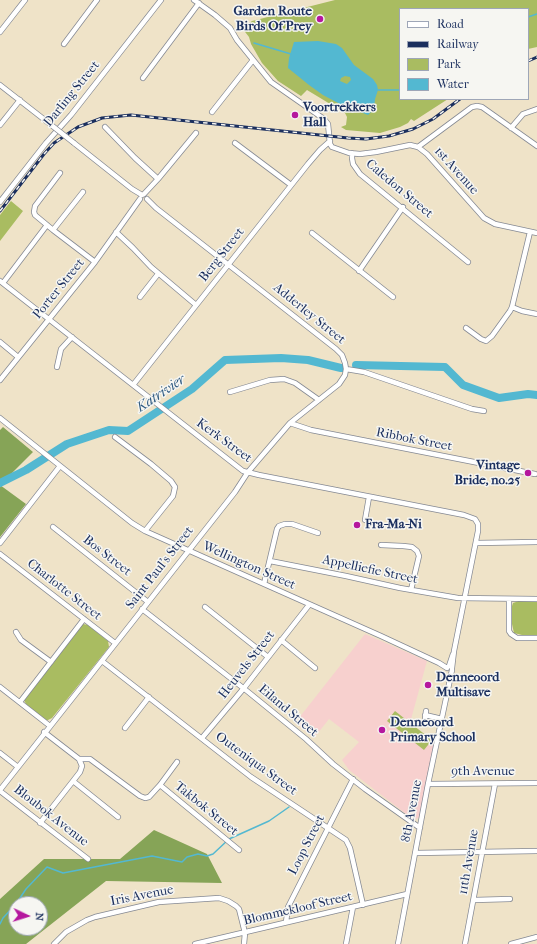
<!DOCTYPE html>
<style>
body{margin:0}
#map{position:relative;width:537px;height:944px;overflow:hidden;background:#efe3c8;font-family:"IM FELL French Canon",serif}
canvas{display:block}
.legend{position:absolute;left:399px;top:8px;width:130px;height:92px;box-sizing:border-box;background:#f6f6f2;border:1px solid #9ea6b7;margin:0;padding:5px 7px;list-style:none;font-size:12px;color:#1b2f5e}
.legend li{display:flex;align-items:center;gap:8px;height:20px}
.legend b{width:20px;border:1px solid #9ea6b7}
.north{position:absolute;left:8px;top:896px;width:40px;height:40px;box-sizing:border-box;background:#f6f6f2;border:1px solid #9ea6b7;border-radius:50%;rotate:94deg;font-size:11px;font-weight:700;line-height:16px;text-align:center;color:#1b2f5e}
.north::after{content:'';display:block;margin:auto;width:14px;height:18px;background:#b5179e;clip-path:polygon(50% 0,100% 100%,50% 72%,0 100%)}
</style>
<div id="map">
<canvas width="537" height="944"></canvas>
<ul class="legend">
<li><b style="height:5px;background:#fff"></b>Road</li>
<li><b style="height:5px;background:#1b2f5e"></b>Railway</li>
<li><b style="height:11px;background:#a9bc61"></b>Park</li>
<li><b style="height:11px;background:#53b8d1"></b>Water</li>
</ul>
<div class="north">N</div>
</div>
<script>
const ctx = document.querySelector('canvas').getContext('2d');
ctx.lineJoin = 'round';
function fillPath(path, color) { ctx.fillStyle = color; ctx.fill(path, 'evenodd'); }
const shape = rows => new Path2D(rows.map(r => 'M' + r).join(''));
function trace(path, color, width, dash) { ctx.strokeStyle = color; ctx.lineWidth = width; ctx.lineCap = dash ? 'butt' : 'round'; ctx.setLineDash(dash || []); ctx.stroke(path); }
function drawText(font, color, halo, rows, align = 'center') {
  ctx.font = font + ' "IM FELL French Canon",serif'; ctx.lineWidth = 3; ctx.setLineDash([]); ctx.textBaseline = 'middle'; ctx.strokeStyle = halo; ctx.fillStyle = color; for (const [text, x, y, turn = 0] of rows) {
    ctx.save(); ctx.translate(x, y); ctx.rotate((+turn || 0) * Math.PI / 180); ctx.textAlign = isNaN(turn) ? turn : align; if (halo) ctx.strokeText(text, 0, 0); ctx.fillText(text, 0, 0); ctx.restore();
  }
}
fillPath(shape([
 [365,634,427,661,410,723,434,742,420,817,414,820,349,770,342,760,359,742,329,719,314,738,295,723]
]), '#f7d0ce');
fillPath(shape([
 [335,0,537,0,537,47,528,49,528,9,400,9,400,99,448,99,414,121,411,119,408,123,400,127,380,133,346,130,341,127,346,125,347,117,345,113,307,90,301,96,278,81,262,63,251,44,249,37,242,28,252,21],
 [11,201,23,211,0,241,0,215],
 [519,601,537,601,537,635,522,635,514,633,512,624,512,606,513,603],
 [83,624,88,625,108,641,109,647,52,718,48,720,45,720,26,704,24,700],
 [395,711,432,740,424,750,387,721]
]), '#a9bc61');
fillPath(shape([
 [3,427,33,452,0,485,0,430],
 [0,485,26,504,0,537],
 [154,830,207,854,222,883,106,881,26,944,0,944,0,899,44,859,120,859],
 [16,904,40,904,40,928,16,928]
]), '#86a457');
fillPath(shape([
 [318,41,336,44,342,48,354,65,373,79,377,85,378,90,375,99,374,109,368,115,340,104,323,95,309,85,288,68,289,58,294,42],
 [345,76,350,77,351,80,347,84,340,81,341,78]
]), '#53b8d1');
trace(shape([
 [528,17,537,14],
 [254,43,291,54],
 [378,90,400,90],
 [16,904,26,889,47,867,63,873,152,856,182,862,187,857,198,854,207,856,213,854,229,839,269,821,289,807],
 [0,924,3,918,16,904]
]), '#53b8d1', 1.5);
trace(shape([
 [356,365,445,367,463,385,499,398,528,394,537,395],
 [0,483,26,470,67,444,109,430,128,431,192,389,225,360,281,358,308,360,341,368]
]), '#53b8d1', 8);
const street = shape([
 [194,0,215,15,230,28,237,40,271,82,324,119,328,124,330,144,332,147,349,153,360,154,376,152,410,145,418,147,427,154,484,218,495,224,537,233],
 [0,32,25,0],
 [64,44,97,0],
 [143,78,199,3],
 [0,85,50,124],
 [212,112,253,60],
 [0,125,20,100],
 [105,127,135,158,158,179],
 [511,128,523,114,537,109],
 [74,143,132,189,142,195],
 [235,143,291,185],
 [418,147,472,107,477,106,482,107,537,146],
 [352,153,352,158,353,164,360,174,468,262],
 [60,173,35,206,34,212,35,215,53,230,95,262],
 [144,194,158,179,196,133],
 [0,202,46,143,71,115,161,0],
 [53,230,83,192],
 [116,232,133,248,151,267,196,305],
 [312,233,393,297],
 [359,271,403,207],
 [0,281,243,471,259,475,464,515,475,519,478,524,478,531,454,651,452,668],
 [3,283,47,225],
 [140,297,158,274],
 [512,307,522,311,537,314],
 [466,328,481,339,486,341,492,336,510,311,512,307,530,232],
 [0,342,18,357],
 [57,367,61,349,72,337],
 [346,369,364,372,472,409,484,411],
 [0,380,95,262,140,199],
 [133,385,308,164,320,150,330,141],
 [230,392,270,380,284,379,295,383,319,400],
 [0,418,132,523,145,531,381,636,439,663,447,668],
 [290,423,311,430,535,474],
 [115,437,151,464,171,481,175,487,173,496,145,531],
 [365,520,369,497],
 [53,527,148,602],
 [0,543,60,466],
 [476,543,537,542],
 [381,545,403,546,412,547,417,551,419,556,411,590],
 [0,554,115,643],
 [270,561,346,576,400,588,458,598,537,599],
 [264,584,277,529,279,526,285,524,292,524,318,533],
 [509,599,509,631,511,634,517,638,537,638],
 [205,607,268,657],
 [142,609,247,691,306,739,333,764,365,789,420,828],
 [16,632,21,640,51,662],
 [281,640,315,668],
 [102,661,251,777,346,840,350,848,363,905],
 [449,666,453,654],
 [0,687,50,726],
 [20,702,84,619],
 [425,715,442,719],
 [425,719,426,711],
 [125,728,149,697],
 [202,738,244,688,309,605],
 [0,753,18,767],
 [79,759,90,759,94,762,140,796,145,798,149,797,160,785,177,762],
 [73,781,118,817],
 [428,784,537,783],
 [160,785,239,850],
 [0,790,235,492,248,472,290,423,339,384,345,375,346,369,345,363,342,355,336,349,156,208,147,199],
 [0,791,88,859],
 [40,823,73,781,80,772,82,766,79,759,44,732],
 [415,853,537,851],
 [474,900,510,899],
 [286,922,288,907,353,779],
 [54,944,66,932,87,920,95,917,159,902,219,898,228,901,236,906,239,909,245,933,244,944],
 [195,944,407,894],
 [346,944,353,907],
 [398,944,428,784,452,670],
 [465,944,495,784],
 [511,944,537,937]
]);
trace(street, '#858993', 6);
trace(street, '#fff', 4.5);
const rail = shape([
 [528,61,537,57],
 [0,211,44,154,54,143,78,127,102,118,131,115,348,138,366,139,389,136,413,129,433,119,460,99]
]);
trace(rail, '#1b2f5e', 3);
trace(rail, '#f6f6f2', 1.5, [4.5]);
const streetBridge = shape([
 [50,124,74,143]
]);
trace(streetBridge, '#858993', 6, []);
trace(streetBridge, '#fff', 4.5);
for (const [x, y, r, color] of [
 [320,19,4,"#b5179e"],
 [295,115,4,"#b5179e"],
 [528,473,4,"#b5179e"],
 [357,525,4,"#b5179e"],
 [428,685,4,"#b5179e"],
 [382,730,4,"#b5179e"]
]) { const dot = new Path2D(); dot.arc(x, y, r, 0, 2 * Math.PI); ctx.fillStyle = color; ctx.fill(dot); trace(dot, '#f6f6f2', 1.5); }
drawText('bold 13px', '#1b2f5e', '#f6f6f2', [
 ["Garden Route",312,12,"right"],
 ["Birds Of Prey",312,27,"right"],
 ["Voortrekkers",303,108],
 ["Hall",303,123],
 ["Vintage",520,466,"right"],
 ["Bride, no.25",520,481,"right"],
 ["Fra-Ma-Ni",365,525],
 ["Denneoord",436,678],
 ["Multisave",436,693],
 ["Denneoord",390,723],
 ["Primary School",390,738]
], 'left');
drawText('13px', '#1b2f5e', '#f6f6f2', [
 ["Darling Street",72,94,-51],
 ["1st Avenue",456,171,48],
 ["Caledon Street",399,189,40],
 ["Berg Street",222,255,-52],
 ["Porter Street",59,289,-51],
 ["Adderley Street",309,314,39],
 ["Ribbok Street",414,440,11],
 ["Kerk Street",224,441,36],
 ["Bos Street",107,556,38],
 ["Wellington Street",249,566,24],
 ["Saint Paul's Street",160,568,-52],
 ["Appelliefie Street",370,570,12],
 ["Charlotte Street",64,590,38],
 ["Heuvels Street",247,665,-52],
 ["Eiland Street",288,711,40],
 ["Outeniqua Street",256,764,36],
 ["9th Avenue",483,772],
 ["Takbok Street",206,809,39],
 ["8th Avenue",412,811,-79],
 ["Bloubok Avenue",51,816,38],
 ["Loop Street",307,845,-63],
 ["11th Avenue",469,862,-80],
 ["Iris Avenue",142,896,-11],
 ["Blommekloof Street",298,909,-13]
]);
drawText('italic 14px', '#2c5880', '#f6f6f2', [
 ["Katrivier",161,394,-34]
]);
</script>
